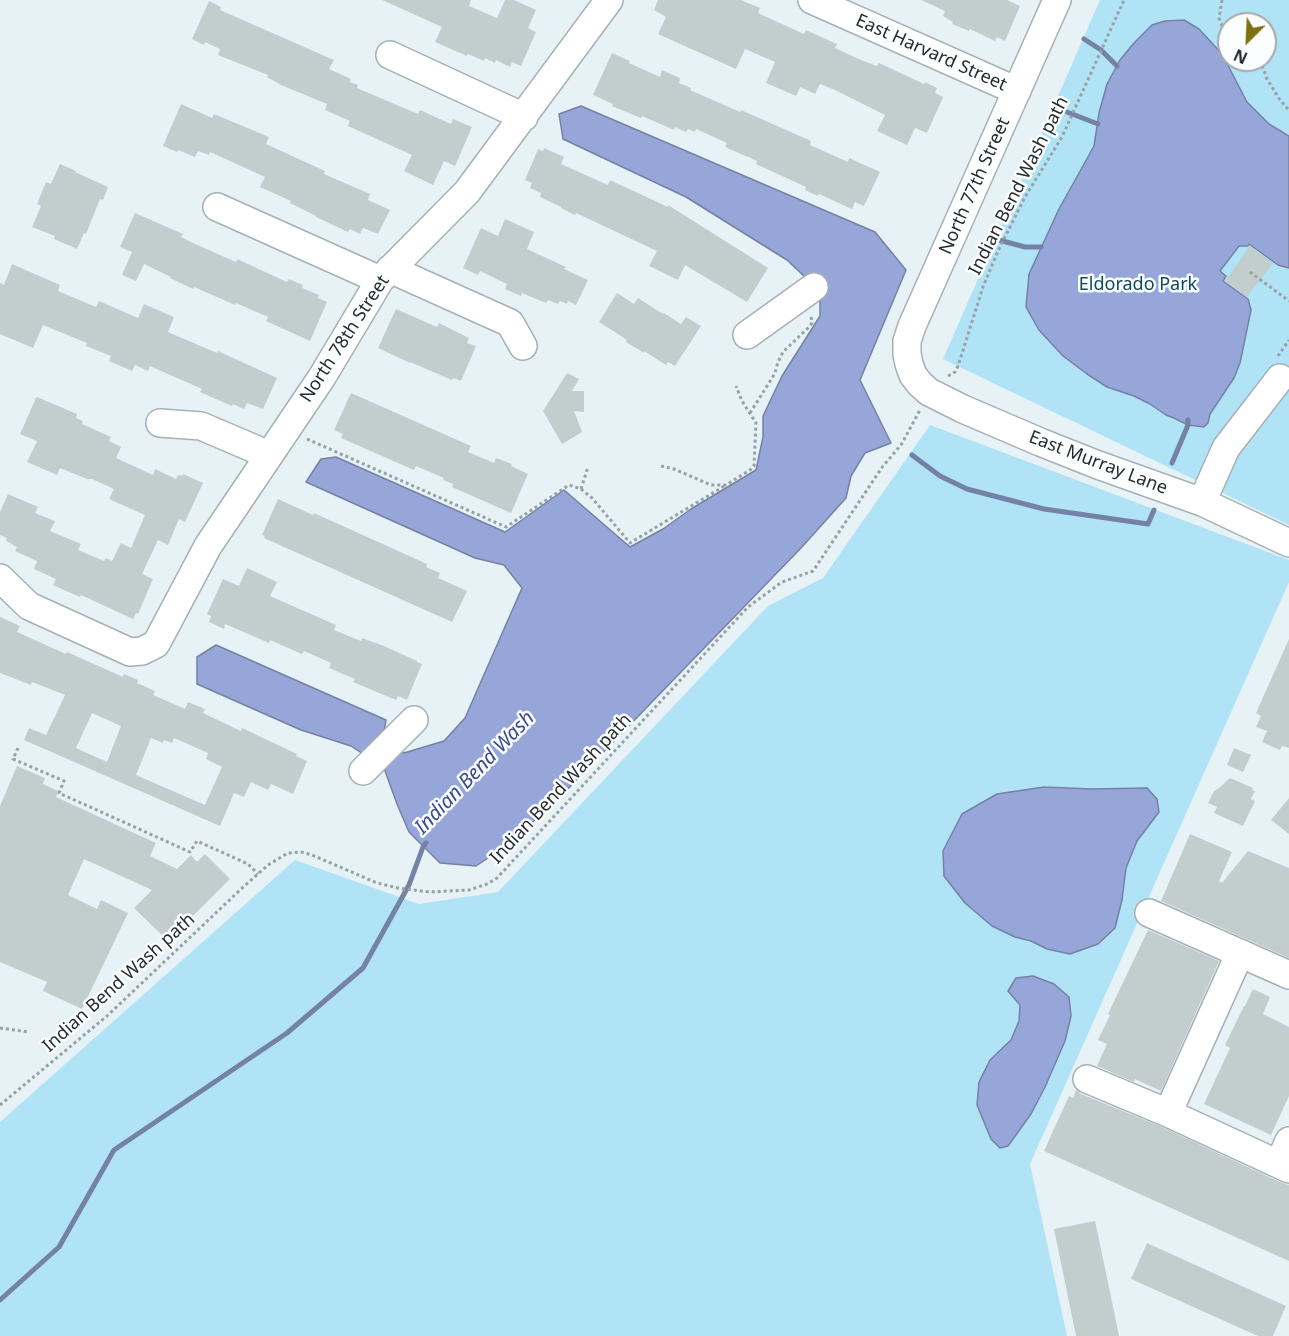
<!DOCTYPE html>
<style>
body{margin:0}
#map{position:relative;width:1289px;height:1336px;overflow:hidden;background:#e7f2f6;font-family:"Noto Sans",sans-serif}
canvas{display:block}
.north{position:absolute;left:1217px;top:12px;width:60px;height:60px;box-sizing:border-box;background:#fbfefe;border:2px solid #a6aaaa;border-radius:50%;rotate:204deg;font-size:16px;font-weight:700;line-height:24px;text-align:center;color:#272b2d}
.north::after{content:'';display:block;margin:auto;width:21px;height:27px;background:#7e7010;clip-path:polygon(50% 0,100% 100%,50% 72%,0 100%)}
</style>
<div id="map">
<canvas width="1289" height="1336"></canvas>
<div class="north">N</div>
</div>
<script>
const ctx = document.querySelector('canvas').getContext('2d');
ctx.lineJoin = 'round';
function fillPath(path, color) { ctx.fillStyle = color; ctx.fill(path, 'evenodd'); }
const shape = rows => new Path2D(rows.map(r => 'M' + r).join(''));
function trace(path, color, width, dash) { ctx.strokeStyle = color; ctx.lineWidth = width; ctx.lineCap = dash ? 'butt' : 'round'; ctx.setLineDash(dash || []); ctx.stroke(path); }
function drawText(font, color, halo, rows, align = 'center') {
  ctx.font = font + ' "Noto Sans",sans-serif'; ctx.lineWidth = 5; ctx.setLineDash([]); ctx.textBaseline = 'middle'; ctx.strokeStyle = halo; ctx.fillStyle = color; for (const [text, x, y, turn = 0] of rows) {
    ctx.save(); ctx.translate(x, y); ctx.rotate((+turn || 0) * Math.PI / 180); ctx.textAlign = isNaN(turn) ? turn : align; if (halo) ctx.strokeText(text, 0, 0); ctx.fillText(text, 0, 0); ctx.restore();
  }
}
fillPath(shape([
 [1100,0,1289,0,1289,525,943,359],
 [1229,24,1265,24,1265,60,1229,60],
 [930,425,1289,560,1289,582,1030,1164,1067,1336,0,1336,0,1122,295,860,419,904,498,892,768,606,823,578]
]), '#b0e3f6');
const water = shape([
 [1184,20,1199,29,1222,54,1247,102,1269,124,1289,136,1289,268,1278,265,1249,244,1248,246,1239,246,1220,271,1226,276,1223,281,1248,299,1251,310,1240,363,1234,378,1210,414,1208,423,1204,427,1188,425,1174,418,1166,415,1150,404,1134,396,1107,387,1087,374,1063,356,1039,330,1026,307,1029,274,1059,209,1094,146,1099,113,1107,84,1120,60,1134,43,1152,25,1165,21,1184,20],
 [581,106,875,232,906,270,860,380,891,443,865,453,851,476,846,498,801,548,561,796,510,843,476,866,440,863,409,832,397,804,384,768,351,746,301,730,197,684,197,657,216,645,386,720,383,738,404,753,444,741,465,718,522,588,504,565,475,558,306,482,321,459,336,457,505,532,564,490,630,547,663,529,691,509,756,470,763,437,763,416,782,376,820,316,820,296,806,278,787,260,686,197,563,139,559,114,581,106],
 [1044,787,1092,789,1147,788,1157,799,1159,812,1137,841,1126,868,1122,900,1115,928,1098,944,1070,954,1047,949,1031,941,1015,937,992,926,965,903,944,876,943,851,962,814,997,794,1044,787],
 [1033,976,1054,984,1069,997,1071,1016,1065,1041,1045,1087,1031,1114,1008,1146,1000,1148,991,1139,977,1105,979,1082,990,1060,1011,1040,1019,1021,1020,1005,1008,991,1016,978,1033,976]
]);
fillPath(water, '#96a6d8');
trace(water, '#7581a5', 1.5);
trace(shape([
 [1084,39,1101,50,1117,66],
 [1054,107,1098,124],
 [995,239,1025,247,1041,247],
 [912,455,940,476,967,489,1044,509,1148,524,1154,510],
 [1172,463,1188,425,1188,420],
 [0,1300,59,1247,114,1150,287,1033,363,968,409,885,423,847,426,843]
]), '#7581a5', 5);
fillPath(shape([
 [382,0,471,0,469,6,497,18,505,0,514,0,536,10,528,28,536,32,521,66,512,62,510,67,496,60,495,63,485,58,484,61,468,54,467,56,435,42,442,27],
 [658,0,741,0,760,8,758,13,804,34,806,30,837,44,835,48,861,60,877,66,879,63,924,84,925,82,937,88,935,93,943,97,927,133,915,128,907,145,877,131,885,115,835,90,820,84,815,94,800,87,796,96,766,83,775,62,745,49,736,69,658,34,666,17,654,10],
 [921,0,1007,0,1020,6,1005,41,997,37,995,41,970,29,969,31,952,24,953,22,943,16,945,11],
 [209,1,221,7,220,10,334,60,329,69,351,79,350,82,358,85,357,88,418,114,420,110,451,124,453,119,472,127,455,166,444,161,433,185,404,171,412,155,348,126,350,121,325,110,327,104,281,85,267,77,268,75,218,55,220,49,205,42,204,45,192,39],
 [612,53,630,61,629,63,660,77,662,70,680,78,679,83,691,88,690,90,740,112,741,110,811,141,810,145,848,162,849,158,880,172,864,206,855,202,852,209,819,194,818,196,805,190,806,187,756,164,757,161,725,147,727,143,696,129,695,132,688,129,686,132,675,127,674,130,642,116,641,118,612,106,613,104,593,95],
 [181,104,212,118,214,114,269,137,266,144,325,171,324,174,370,194,368,200,390,210,378,234,363,228,360,234,350,229,348,232,316,217,316,216,290,203,291,201,260,187,265,177,210,152,209,155,198,151,195,157,178,150,177,152,163,146],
 [544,148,564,157,561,164,608,185,610,180,668,207,668,205,768,268,747,302,685,265,678,280,649,266,657,251,576,213,575,215,561,208,561,207,540,197,541,193,530,188,532,183,525,180,538,149,543,151],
 [60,164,76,171,75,172,108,187,103,200,100,199,86,234,84,233,77,249,54,239,55,236,32,227,41,206,37,204,46,182,51,184],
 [135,213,183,234,181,237,193,243,236,262,237,259,287,282,289,279,303,285,302,288,319,295,318,298,327,302,310,341,266,321,268,317,236,303,235,305,194,287,193,289,170,278,171,277,144,264,136,281,122,275,132,252,120,247],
 [505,219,534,232,527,249,566,267,564,269,588,280,576,305,568,301,567,304,560,301,558,304,548,300,546,303,522,293,521,296,505,289,507,284,480,271,478,275,463,268,481,228,498,236],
 [1250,246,1273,263,1247,297,1225,281],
 [12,264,60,285,58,291,96,307,99,301,138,318,144,304,174,317,168,332,217,353,218,351,277,378,263,409,247,403,244,409,233,404,232,406,200,392,202,389,150,366,148,371,135,365,132,371,109,361,111,356,86,346,87,343,43,325,33,348,0,334,0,283,4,285],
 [617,293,634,304,638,298,663,314,664,313,681,324,686,317,701,326,675,366,668,362,666,365,644,351,644,353,626,342,627,340,599,322],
 [396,309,437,327,439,323,469,338,467,343,476,346,461,381,453,378,452,380,410,362,410,363,378,348],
 [567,373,579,379,572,391,584,391,584,412,574,411,582,432,562,444,543,411],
 [351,393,471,446,468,452,494,463,496,458,512,464,511,466,528,474,511,513,452,487,453,484,443,480,444,478,416,466,414,470,341,438,343,434,334,430],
 [37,397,77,414,76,418,83,421,82,424,111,437,109,441,121,447,116,458,153,475,155,469,176,479,178,475,182,476,183,474,203,483,185,522,179,519,168,545,158,540,142,574,153,579,138,614,136,613,133,619,81,595,80,597,53,585,56,579,34,569,37,561,15,551,17,547,6,541,7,538,0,535,0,512,8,494,38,507,35,513,55,521,50,531,81,544,78,550,104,561,106,558,112,561,121,543,131,548,145,515,109,499,114,489,92,479,87,479,60,468,57,475,27,462,37,441,20,434,36,398],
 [278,499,313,515,314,513,427,564,426,567,440,573,438,578,467,591,452,622,264,538,265,536,262,535],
 [247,568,277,582,270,596,336,625,334,630,361,641,362,638,384,646,417,661,417,662,422,664,407,700,398,696,396,700,353,682,355,679,329,668,331,663,304,651,302,654,270,640,269,643,225,624,224,629,209,622,211,616,207,614,223,579,239,586],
 [0,617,20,626,17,632,66,654,67,652,123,677,124,674,138,680,137,683,155,691,153,695,185,709,188,702,205,709,203,713,241,731,242,728,297,754,296,756,307,761,293,794,271,784,268,790,251,782,244,797,234,793,220,826,24,740,29,728,46,735,65,695,32,682,31,685,0,673],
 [92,713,121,726,107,762,76,748],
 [151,738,163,743,164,740,172,743,174,738,208,753,206,759,222,767,205,805,136,775],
 [1289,639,1289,748,1282,746,1280,750,1262,742,1267,731,1256,727,1261,716,1256,713],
 [1234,748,1251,755,1243,772,1227,765],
 [17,766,45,778,43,784,58,791,56,797,156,843,150,856,177,869,191,855,197,862,205,854,230,879,168,941,134,908,152,890,84,859,68,895,97,909,101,900,128,913,82,1009,43,991,47,982,0,962,0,806],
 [1230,778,1253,788,1252,790,1255,791,1251,799,1255,801,1243,826,1214,813,1217,807,1208,803,1214,791,1219,788],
 [1289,798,1289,834,1271,820],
 [1190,834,1232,852,1219,881,1222,883,1248,851,1289,868,1289,958,1161,901],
 [1148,930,1219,961,1161,1091,1135,1079,1134,1082,1097,1066,1107,1044,1098,1040,1110,1015,1108,1014],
 [1253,989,1270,997,1263,1014,1289,1027,1289,1096,1271,1135,1204,1104,1230,1048,1225,1045,1244,1006,1245,1006],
 [1076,1090,1081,1094,1162,1127,1282,1183,1289,1185,1289,1261,1044,1151,1069,1096,1073,1098],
 [1095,1221,1110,1292,1119,1336,1076,1336,1054,1229],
 [1147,1243,1286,1306,1273,1336,1258,1336,1131,1279]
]), '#c2cece');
const minor = shape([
 [812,0,1017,91],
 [1057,0,912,326,907,341,907,354,909,364,913,375,920,384,929,392,963,409,1040,442,1098,465,1202,502,1289,543],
 [390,55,524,117],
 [217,207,380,280],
 [390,269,510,323,523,346],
 [747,335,814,287],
 [160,423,201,426,269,455],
 [1202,502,1226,448,1280,378],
 [0,578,29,606,119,647,130,652,142,651,156,644,208,546,322,377,380,280,467,192,609,0],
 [363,771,414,720],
 [1149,913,1289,975],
 [1087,1079,1168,1113,1289,1169],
 [1168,1113,1240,953],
 [1279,1164,1289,1141]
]);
trace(minor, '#a6b1b5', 30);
trace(shape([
 [1222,0,1219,18,1224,31,1229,36],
 [1260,60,1267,79,1280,100,1289,110],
 [1250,272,1289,301],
 [1278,356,1289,340],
 [948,376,955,372,958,366,983,287,998,251,1025,197,1062,137,1124,0],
 [750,413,769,383,775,373,778,362,783,352,808,328,812,323,811,316],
 [307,439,506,527,569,485,581,489,592,498,630,543,726,485],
 [661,466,674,469,711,485,726,485,750,470,754,466,756,423,742,401,736,386],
 [581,489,588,467],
 [18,748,13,759,64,781,59,793,190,852,197,841,248,864,258,874],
 [0,1028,29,1032],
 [0,1105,107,1016,239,891,268,865,288,853,301,852,312,855,377,883,398,888,429,892,469,890,487,884,497,878,748,607,782,582,813,571,883,466,901,445,920,410]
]), '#99a1a4', 3, [3, 3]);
trace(minor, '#fff', 27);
drawText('18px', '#272b2d', '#fbfefe', [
 ["East Harvard Street",931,53,24],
 ["North 77th Street",975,186,-66],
 ["Indian Bend Wash path",1019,186,-63],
 ["North 78th Street",345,339,-57],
 ["East Murray Lane",1098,463,21],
 ["Indian Bend Wash path",561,789,-47],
 ["Indian Bend Wash path",119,983,-42]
]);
drawText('18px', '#0f495a', '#fbfefe', [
 ["Eldorado Park",1138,285]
]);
drawText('italic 20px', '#3c4c8a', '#fbfefe', [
 ["Indian Bend Wash",475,773,-46]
]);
</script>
